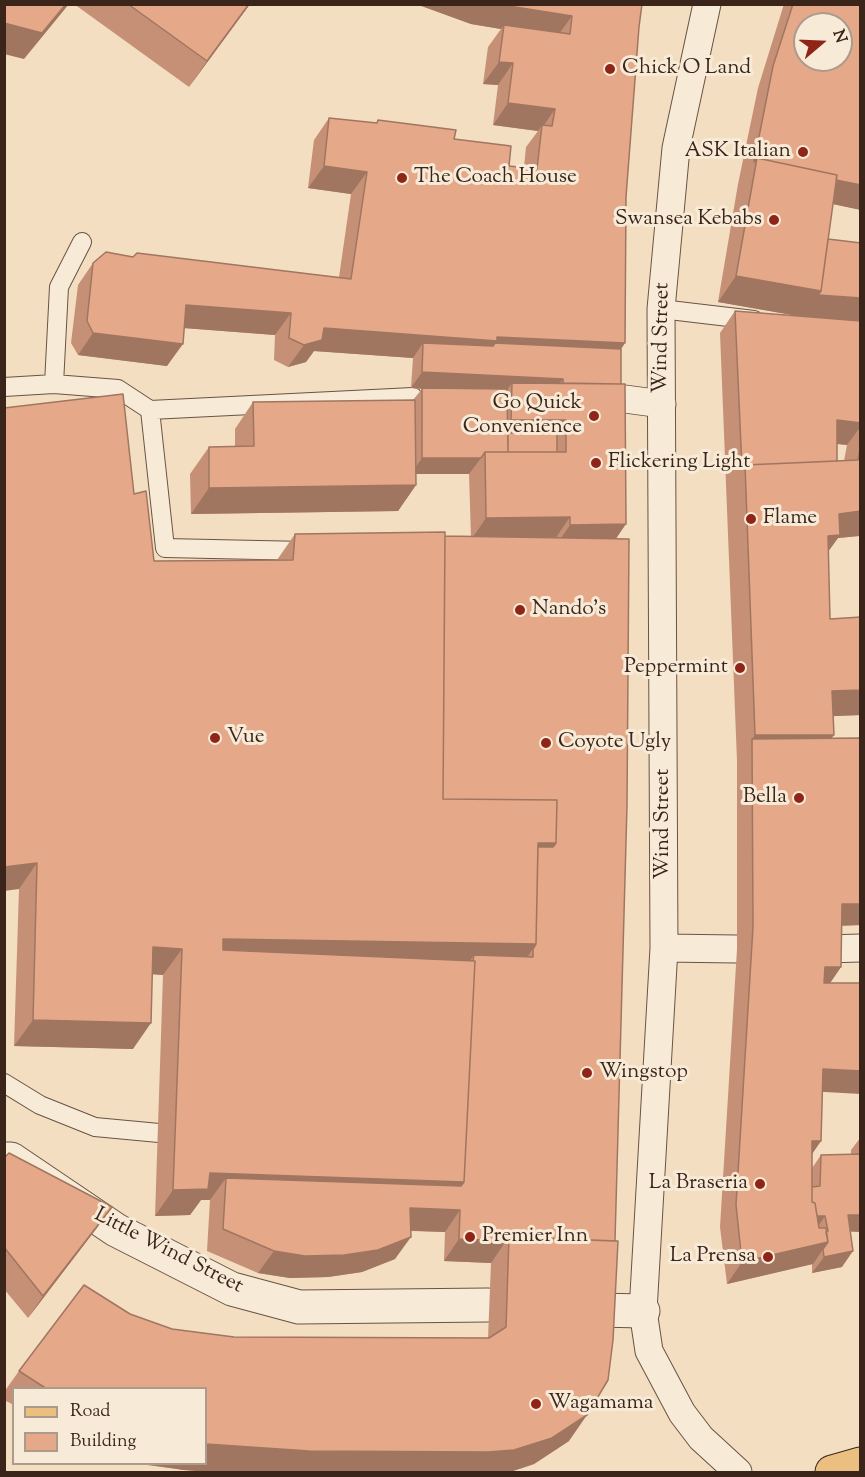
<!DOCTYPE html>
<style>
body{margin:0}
#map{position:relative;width:865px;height:1477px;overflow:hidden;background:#f3dec1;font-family:"Sorts Mill Goudy",serif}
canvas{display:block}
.frame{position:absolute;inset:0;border:6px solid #3b251b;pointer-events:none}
.legend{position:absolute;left:12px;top:1387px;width:195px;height:78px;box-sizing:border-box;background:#f7ead7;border:2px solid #ac9b8c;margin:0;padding:8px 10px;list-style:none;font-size:18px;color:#3b251b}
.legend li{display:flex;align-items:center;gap:12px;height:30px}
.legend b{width:30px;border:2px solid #ac9b8c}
.north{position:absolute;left:793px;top:12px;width:60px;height:60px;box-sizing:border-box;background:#f7ead7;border:2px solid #ac9b8c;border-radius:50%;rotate:71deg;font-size:16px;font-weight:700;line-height:24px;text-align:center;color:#3b251b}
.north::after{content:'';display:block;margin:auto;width:21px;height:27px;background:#8f2418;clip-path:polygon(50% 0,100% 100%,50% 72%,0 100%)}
</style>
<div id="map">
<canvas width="865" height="1477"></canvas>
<div class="frame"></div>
<ul class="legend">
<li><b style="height:8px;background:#eabf80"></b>Road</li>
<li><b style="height:16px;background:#e5a889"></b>Building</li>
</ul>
<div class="north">N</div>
</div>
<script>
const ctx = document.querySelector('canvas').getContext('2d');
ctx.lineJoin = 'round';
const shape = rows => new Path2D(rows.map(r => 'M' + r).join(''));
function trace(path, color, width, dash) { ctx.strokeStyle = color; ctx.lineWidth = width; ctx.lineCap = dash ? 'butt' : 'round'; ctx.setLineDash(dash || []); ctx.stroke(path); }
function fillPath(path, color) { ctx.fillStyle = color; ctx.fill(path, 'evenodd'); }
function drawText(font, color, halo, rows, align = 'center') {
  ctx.font = font + ' "Sorts Mill Goudy",serif'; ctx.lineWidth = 6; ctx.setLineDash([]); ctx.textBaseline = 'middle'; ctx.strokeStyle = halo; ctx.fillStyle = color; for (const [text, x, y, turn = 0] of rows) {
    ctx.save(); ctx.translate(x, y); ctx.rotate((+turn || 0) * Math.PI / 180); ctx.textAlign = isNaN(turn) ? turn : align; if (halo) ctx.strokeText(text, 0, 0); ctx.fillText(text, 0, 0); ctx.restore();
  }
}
const service = shape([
 [661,309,754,320],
 [54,384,59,287,82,242],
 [4,387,54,384,118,389,150,410,413,397],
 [150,410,165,548,306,551],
 [4,1083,40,1105,95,1127,159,1133]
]);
const pedestrian = shape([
 [707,4,676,148,661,309,664,948,643,1311,649,1351,682,1413,701,1438,738,1472],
 [610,397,662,404],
 [664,948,737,949],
 [826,949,860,948]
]);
const minor = shape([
 [4,1159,11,1159,116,1230,232,1289,299,1307,488,1305],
 [597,1310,643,1311]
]);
const primary = shape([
 [832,1472,860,1464]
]);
trace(service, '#695344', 20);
trace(pedestrian, '#695344', 29);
trace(minor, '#695344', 35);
trace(primary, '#3b251b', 35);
trace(service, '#f7ead7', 18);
trace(pedestrian, '#f7ead7', 27);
trace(minor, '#f7ead7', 33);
trace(primary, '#eabf80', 33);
fillPath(shape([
 [74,4,250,4,189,87],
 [416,4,642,4,639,27,626,197,625,343,621,349,616,539,569,1441,534,1464,507,1473,223,1473,184,1470,147,1465,143,1464,206,1464,206,1389,14,1389,14,1405,4,1400,4,1392,19,1371,130,1314,172,1329,234,1337,488,1338,491,1263,444,1261,445,1232,411,1231,395,1259,362,1272,328,1277,290,1278,258,1273,207,1251,210,1200,201,1200,190,1215,155,1216,163,975,152,974,133,1049,14,1046,19,889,134,494,154,561,277,560,295,534,471,537,469,474,416,474,416,485,398,511,191,514,190,474,209,447,235,447,235,429,253,402,413,400,422,389,411,388,413,358,314,351,306,362,288,367,274,360,275,335,184,328,167,366,78,355,71,343,78,285,93,263,133,257,339,277,351,194,308,188,314,140,329,118,376,123,378,120,454,139,509,166,524,167,526,147,538,131,493,125,498,85,483,84,488,47,501,29,471,24],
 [784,4,861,4,861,210,833,204,828,239,861,321,861,534,859,536,838,538,828,552,830,619,861,715,833,716,831,738,861,738,861,925,841,926,841,967,830,983,822,1092,821,1141,812,1153,812,1168,821,1155,851,1154,851,1150,861,1137,861,1232,850,1231,842,1267,812,1273,812,1264,727,1284,720,1227,737,949,737,761,720,333,735,311,800,316,718,302,738,184,758,88],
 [837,444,847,445,844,461,837,461],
 [4,1158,112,1207,96,1229,28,1318,4,1289]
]), '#c59076');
fillPath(shape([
 [66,4,69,4,24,59,4,54,4,23],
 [249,4,250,4,189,87,207,61],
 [416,4,510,4,572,16,556,38,504,25,501,29,471,24],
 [499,62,513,63,498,85,483,84],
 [508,103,555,109,542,128,542,125,538,131,493,125],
 [756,163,861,185,861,210,752,187],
 [324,166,367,172,351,194,308,188],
 [736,276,861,298,861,321,803,317,718,302],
 [186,305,291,313,275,335,170,327],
 [324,328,497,337,625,343,610,365,423,343,413,358,314,351,306,362,288,367,304,345],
 [93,333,183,344,167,366,78,355],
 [422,372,563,379,552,395,512,383,505,393,411,388],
 [511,420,566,420,551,442,502,433],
 [837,420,861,423,861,426,847,445,821,442],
 [422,458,481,458,469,474,411,474],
 [416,485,398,511,191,514,209,488],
 [861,511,861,534,859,536,838,538,821,561,821,540,839,514],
 [570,517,555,539,471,540,486,518],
 [626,524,611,546,555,547,570,525],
 [861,690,861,715,813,717,832,691],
 [755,735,834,735,815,761,752,739],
 [538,843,556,843,538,869],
 [37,863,19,889,4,891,4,867],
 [842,904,861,904,861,925,826,926],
 [223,939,536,944,518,971,474,955,464,970,204,965],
 [153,947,182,949,163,975,135,973],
 [825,967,841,967,826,989,809,989],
 [33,1020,151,1023,133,1049,14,1046],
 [823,1069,861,1071,861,1094,807,1091],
 [812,1141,821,1141,806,1163],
 [210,1173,464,1182,446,1208,226,1178,210,1200,201,1200,190,1215,155,1216,173,1190],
 [112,1207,96,1229,28,1318,43,1296],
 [410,1208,460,1210,445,1232,395,1230],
 [848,1215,861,1215,861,1232,837,1231],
 [812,1216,825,1216,814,1232],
 [411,1237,395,1259,362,1272,328,1277,290,1278,258,1273,274,1251],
 [459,1239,506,1241,491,1263,444,1261],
 [828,1242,813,1264,727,1284,742,1262],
 [853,1251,842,1267,812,1273,824,1257],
 [587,1415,569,1441,534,1464,507,1473,223,1473,184,1470,143,1464,206,1464,206,1444]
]), '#a07660');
const building = shape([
 [4,4,66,4,42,33,4,23,4,4],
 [128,4,249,4,207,61,128,4],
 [510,4,642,4,639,27,626,197,625,343,497,337,497,341,324,328,322,340,304,345,289,338,291,313,186,305,183,344,93,333,87,321,93,263,106,252,133,257,137,253,351,279,367,172,324,166,329,118,377,123,378,120,456,130,454,139,511,146,509,166,537,169,542,125,552,126,555,109,508,103,513,63,499,62,504,25,570,34,572,16,509,6,510,4],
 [793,4,861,4,861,185,836,180,837,175,757,158,754,162,773,66,793,4],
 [805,24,841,24,841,60,805,60,805,24],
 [757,158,837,175,821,291,736,276,757,158],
 [828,239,861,243,861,298,818,295,821,291,828,239],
 [735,311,861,321,861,423,837,420,837,461,745,465,742,469,735,311],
 [423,343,493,346,495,343,621,349,621,384,563,383,563,379,422,372,423,343],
 [512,383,625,384,626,524,570,525,570,517,486,518,485,452,566,452,566,420,511,420,512,383],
 [422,388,507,389,508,452,485,452,481,458,422,458,422,388],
 [123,394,134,494,146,491,154,561,293,560,295,534,445,532,443,799,557,800,556,843,538,843,536,944,223,939,223,950,475,961,464,1182,210,1173,208,1189,173,1190,182,949,153,947,151,1023,33,1020,37,863,4,867,4,408,123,394],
 [415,400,416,485,209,488,209,447,254,446,253,402,415,400],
 [508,433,557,433,557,452,508,452,508,433],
 [861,445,861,511,839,514,840,535,828,536,830,619,861,617,861,690,832,691,834,735,755,735,745,465,858,460,861,445],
 [445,536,629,539,627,805,615,1241,509,1237,506,1241,459,1239,460,1210,410,1208,411,1237,378,1250,344,1255,305,1256,274,1251,223,1229,226,1178,461,1186,464,1182,475,961,473,961,474,955,533,957,533,949,536,944,538,847,553,847,556,843,557,800,443,799,445,536],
 [861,738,861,904,842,904,841,967,825,967,824,983,861,983,861,1071,823,1069,821,1141,812,1141,812,1202,815,1203,819,1228,826,1228,828,1242,742,1262,736,1205,753,927,752,739,861,738],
 [9,1153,112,1207,43,1296,4,1247,4,1158,9,1153],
 [861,1154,861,1215,848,1215,853,1251,824,1257,823,1249,828,1242,826,1232,828,1231,825,1216,817,1216,815,1203,812,1202,812,1187,820,1186,821,1155,861,1154],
 [509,1237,618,1241,613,1340,608,1380,587,1415,552,1438,514,1450,488,1452,309,1451,206,1444,206,1389,47,1389,19,1371,84,1285,130,1314,172,1329,234,1337,489,1338,506,1327,509,1237]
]);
fillPath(building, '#e5a889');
trace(building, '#a07660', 1.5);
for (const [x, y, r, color] of [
 [610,69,6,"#8f2418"],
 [803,152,6,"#8f2418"],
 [402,178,6,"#8f2418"],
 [774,220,6,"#8f2418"],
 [594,416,6,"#8f2418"],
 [596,463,6,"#8f2418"],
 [751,519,6,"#8f2418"],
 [520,610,6,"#8f2418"],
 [740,668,6,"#8f2418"],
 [215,738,6,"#8f2418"],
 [546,743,6,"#8f2418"],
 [799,798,6,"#8f2418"],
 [587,1073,6,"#8f2418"],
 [760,1184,6,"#8f2418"],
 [470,1237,6,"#8f2418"],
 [768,1257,6,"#8f2418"],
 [536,1404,6,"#8f2418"]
]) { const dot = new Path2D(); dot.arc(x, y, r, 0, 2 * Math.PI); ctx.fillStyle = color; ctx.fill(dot); trace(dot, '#f7ead7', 2); }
drawText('21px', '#3b251b', '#f7ead7', [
 ["Chick O Land",622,69],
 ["ASK Italian",791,152,"right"],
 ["The Coach House",414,178],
 ["Swansea Kebabs",762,220,"right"],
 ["Go Quick",582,404,"right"],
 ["Convenience",582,428,"right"],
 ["Flickering Light",608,463],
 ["Flame",763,519],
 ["Nando's",532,610],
 ["Peppermint",728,668,"right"],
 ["Vue",227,738],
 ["Coyote Ugly",558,743],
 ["Bella",787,798,"right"],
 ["Wingstop",599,1073],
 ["La Braseria",748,1184,"right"],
 ["Premier Inn",482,1237],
 ["La Prensa",756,1257,"right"],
 ["Wagamama",548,1404]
], 'left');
drawText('21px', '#3b251b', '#f7ead7', [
 ["Wind Street",663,338,-89],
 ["Wind Street",664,824,-90],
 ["Little Wind Street",168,1252,27]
]);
</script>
